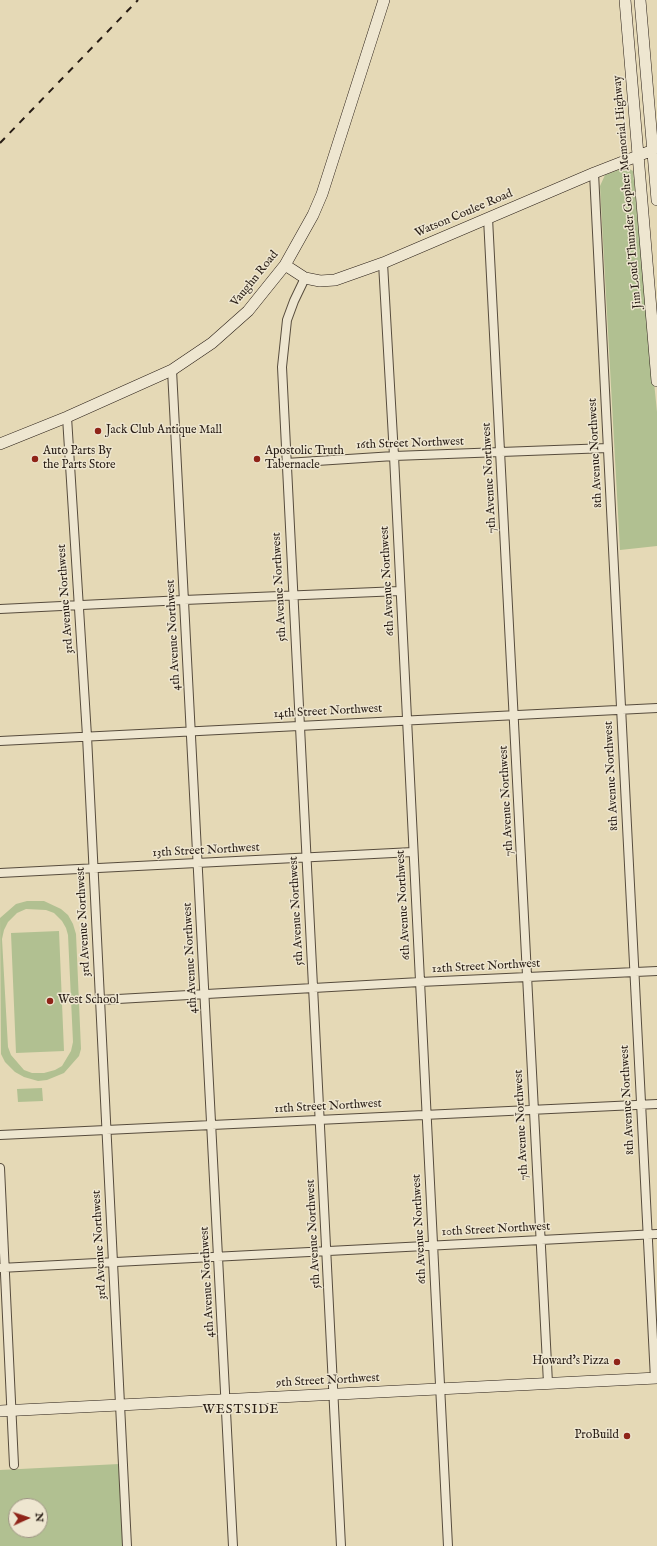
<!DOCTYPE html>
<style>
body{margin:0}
#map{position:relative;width:657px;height:1546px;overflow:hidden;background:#e5d9b6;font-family:"IM FELL English",serif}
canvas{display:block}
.north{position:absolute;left:8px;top:1498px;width:40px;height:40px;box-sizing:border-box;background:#eee6d0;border:1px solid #9f9685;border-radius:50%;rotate:87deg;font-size:11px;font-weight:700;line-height:16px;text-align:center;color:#281d15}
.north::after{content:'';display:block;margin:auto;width:14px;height:18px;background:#8f2418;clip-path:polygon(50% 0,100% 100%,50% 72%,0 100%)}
</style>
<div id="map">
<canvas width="657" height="1546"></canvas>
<div class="north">N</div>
</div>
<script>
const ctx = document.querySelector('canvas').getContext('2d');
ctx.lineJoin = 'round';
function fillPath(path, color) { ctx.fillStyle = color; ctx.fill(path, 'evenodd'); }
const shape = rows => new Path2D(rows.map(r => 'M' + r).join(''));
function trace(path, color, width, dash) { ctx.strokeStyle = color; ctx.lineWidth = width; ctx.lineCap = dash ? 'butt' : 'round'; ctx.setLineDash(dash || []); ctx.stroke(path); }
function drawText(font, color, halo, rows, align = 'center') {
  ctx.font = font + ' "IM FELL English",serif'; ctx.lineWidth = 3; ctx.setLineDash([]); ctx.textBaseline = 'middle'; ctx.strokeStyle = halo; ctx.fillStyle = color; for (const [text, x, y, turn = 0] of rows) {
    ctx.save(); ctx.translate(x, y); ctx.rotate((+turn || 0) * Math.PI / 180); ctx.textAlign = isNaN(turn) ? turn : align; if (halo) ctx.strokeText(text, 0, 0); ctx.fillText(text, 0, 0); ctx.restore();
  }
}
fillPath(shape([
 [626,167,633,171,657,412,657,546,620,550,600,186,605,175],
 [27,901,44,901,61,909,68,915,73,924,76,934,81,1049,79,1056,64,1073,47,1080,38,1081,24,1077,15,1072,5,1062,1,1054,0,918,16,904],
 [26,909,46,910,54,913,62,921,66,928,68,935,73,1042,71,1051,62,1066,55,1070,44,1073,32,1073,24,1070,11,1055,8,1047,2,939,4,930,8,922,17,913],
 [59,931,64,1051,16,1053,11,933],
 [42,1088,43,1101,18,1102,17,1089],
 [119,1464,123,1546,0,1546,0,1470],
 [16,1506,40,1506,40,1530,16,1530]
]), '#b1c091');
const street = shape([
 [594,173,655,1379],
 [488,218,548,1383],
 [383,263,394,456,448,1546],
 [305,278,294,301,287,320,282,367,341,1546],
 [172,370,233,1546],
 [67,417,87,736,127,1546],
 [286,463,394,456,608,448],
 [0,609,184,600,400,591],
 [0,741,657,708],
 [0,873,413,852],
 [100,1000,420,982,657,971],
 [0,1135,657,1104],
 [0,1168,14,1465],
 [0,1268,657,1234]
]);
const secondary = shape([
 [625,0,657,381],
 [640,0,657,200],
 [285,265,305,278,320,281,335,280,383,263,594,173,653,150],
 [0,444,67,417,172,370,212,343,248,311,285,265,313,215,322,194,384,0],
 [0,1411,657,1378]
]);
trace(street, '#574c3d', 10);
trace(secondary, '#281d15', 12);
trace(street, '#eee6d0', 8);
trace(secondary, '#eee6d0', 11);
trace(shape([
 [0,143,138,0]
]), '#281d15', 2, [7, 7]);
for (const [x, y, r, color] of [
 [98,431,4,"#8f2418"],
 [35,459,4,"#8f2418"],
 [257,459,4,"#8f2418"],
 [50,1001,4,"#8f2418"],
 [617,1362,4,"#8f2418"],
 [627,1436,4,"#8f2418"]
]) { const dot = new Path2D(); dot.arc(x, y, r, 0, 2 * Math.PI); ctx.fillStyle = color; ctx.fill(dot); trace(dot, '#eee6d0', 1.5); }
drawText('12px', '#281d15', '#eee6d0', [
 ["Jim Loud Thunder Gopher Memorial Highway",628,192,-95],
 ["Watson Coulee Road",464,214,-23],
 ["Vaughn Road",255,279,-51],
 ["16th Street Northwest",410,444,-2],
 ["8th Avenue Northwest",596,453,-93],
 ["7th Avenue Northwest",490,478,-93],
 ["6th Avenue Northwest",388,581,-93],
 ["5th Avenue Northwest",280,587,-93],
 ["3rd Avenue Northwest",66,599,-94],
 ["4th Avenue Northwest",174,635,-93],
 ["14th Street Northwest",328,712,-3],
 ["8th Avenue Northwest",612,776,-93],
 ["7th Avenue Northwest",507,801,-93],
 ["13th Street Northwest",206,851,-3],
 ["6th Avenue Northwest",404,905,-93],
 ["5th Avenue Northwest",297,911,-93],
 ["3rd Avenue Northwest",84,922,-93],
 ["4th Avenue Northwest",191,958,-93],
 ["12th Street Northwest",486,967,-3],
 ["8th Avenue Northwest",628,1100,-93],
 ["11th Street Northwest",328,1107,-3],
 ["7th Avenue Northwest",522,1125,-93],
 ["6th Avenue Northwest",420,1229,-93],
 ["10th Street Northwest",496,1230,-3],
 ["5th Avenue Northwest",314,1234,-93],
 ["3rd Avenue Northwest",100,1245,-93],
 ["4th Avenue Northwest",208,1282,-93],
 ["9th Street Northwest",328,1381,-3]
]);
drawText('12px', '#281d15', '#eee6d0', [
 ["Jack Club Antique Mall",106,431],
 ["Auto Parts By",43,452],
 ["the Parts Store",43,466],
 ["Apostolic Truth",265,452],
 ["Tabernacle",265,466],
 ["West School",58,1001],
 ["Howard's Pizza",609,1362,"right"],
 ["ProBuild",619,1436,"right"]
], 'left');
ctx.letterSpacing = '1px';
drawText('13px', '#281d15', '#eee6d0', [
 ["WESTSIDE",241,1410]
]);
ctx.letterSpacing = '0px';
</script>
